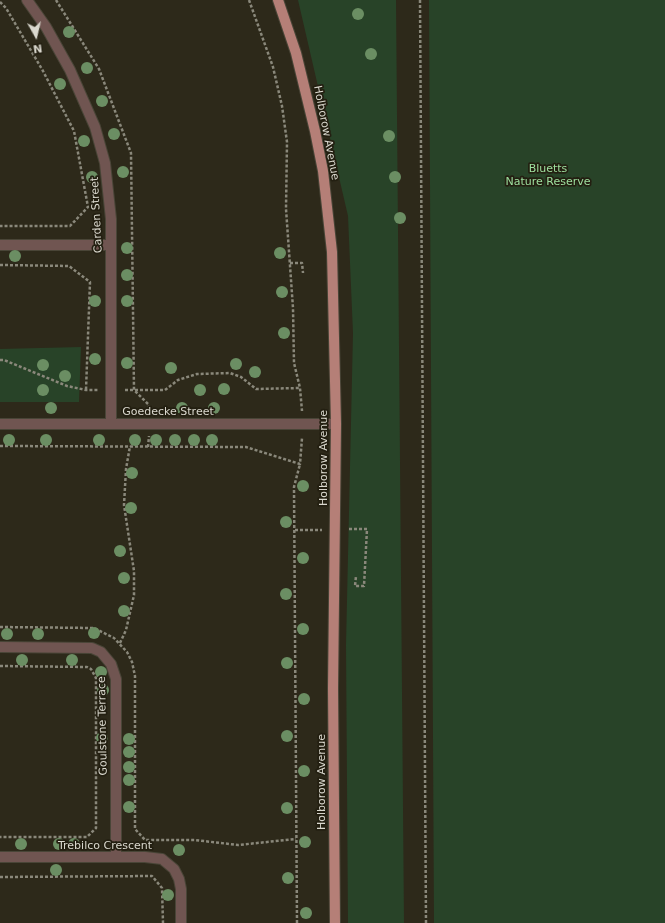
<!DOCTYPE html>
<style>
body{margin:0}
#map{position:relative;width:665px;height:923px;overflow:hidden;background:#2d291a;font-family:"DejaVu Sans",sans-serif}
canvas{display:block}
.north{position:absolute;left:16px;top:16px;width:40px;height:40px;-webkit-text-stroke:3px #231f11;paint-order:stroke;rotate:172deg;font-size:11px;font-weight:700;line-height:16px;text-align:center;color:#dad8ce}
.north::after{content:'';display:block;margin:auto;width:14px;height:18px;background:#dad8ce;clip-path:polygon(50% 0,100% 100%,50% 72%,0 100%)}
</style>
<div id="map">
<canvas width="665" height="923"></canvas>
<div class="north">N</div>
</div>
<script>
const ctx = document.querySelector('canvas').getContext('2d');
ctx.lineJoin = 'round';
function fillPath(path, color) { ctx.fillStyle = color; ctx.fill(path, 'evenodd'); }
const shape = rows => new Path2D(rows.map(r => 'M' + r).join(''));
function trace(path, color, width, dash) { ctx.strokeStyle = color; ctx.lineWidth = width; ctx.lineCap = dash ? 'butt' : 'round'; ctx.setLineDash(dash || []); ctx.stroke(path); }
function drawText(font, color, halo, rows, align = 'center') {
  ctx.font = font + ' "DejaVu Sans",sans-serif'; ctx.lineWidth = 3.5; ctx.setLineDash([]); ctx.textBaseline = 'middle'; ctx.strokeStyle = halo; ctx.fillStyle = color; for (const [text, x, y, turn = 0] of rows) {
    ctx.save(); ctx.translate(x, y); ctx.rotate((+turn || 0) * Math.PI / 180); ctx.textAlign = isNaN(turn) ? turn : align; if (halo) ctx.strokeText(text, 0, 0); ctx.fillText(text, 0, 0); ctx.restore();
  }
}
fillPath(shape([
 [298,0,396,0,404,923,348,923,346,645,353,333,348,216],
 [429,0,665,0,665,923,434,923],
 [81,347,79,402,0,402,0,349]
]), '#284328');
const minor = shape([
 [27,0,46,27,70,70,95,127,105,163,111,219,111,424],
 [0,245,111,245],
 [0,424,336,424],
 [0,647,92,648,101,652,111,664,116,679,116,857],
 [0,857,145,857,162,859,174,869,179,879,181,889,181,923]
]);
const major = shape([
 [278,0,296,53,315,131,323,171,332,252,336,424,333,688,335,923]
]);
trace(minor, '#494537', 12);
trace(major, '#494537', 12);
trace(shape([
 [56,0,99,69,131,153,134,390,149,405,149,411],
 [249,0,273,67,282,106,287,142,286,209,293,308,294,363,300,388,302,411],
 [420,0,426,923],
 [0,2,6,8,43,71,74,131,88,207,70,226,0,226],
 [290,263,302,263,303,273],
 [0,265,69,266,90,282,86,390],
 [0,360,4,360,67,386,86,390,98,390],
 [125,390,165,390,178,380,197,374,230,373,241,377,256,389,300,388],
 [0,446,246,447,300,464,302,438],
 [148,447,149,436],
 [349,529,367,529,364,586,355,586,356,576],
 [295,530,322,530],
 [0,627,94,628,114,638,127,652,132,662,135,676,135,829,145,840,195,840,238,845,296,839],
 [120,643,126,630,134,595,134,571,124,505,126,469,130,446],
 [0,666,87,667,91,669,96,678,96,828,87,837,0,837],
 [0,877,152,876,162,888,163,923],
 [297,923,294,487,300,464]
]), '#8a887b', 2.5, [3, 2]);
trace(minor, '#705551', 10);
trace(major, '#b57f77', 10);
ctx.fillStyle = '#6b8e63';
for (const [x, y] of [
 [358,14],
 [69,32],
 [371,54],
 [87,68],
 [60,84],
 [102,101],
 [114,134],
 [389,136],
 [84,141],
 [123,172],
 [92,177],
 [395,177],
 [400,218],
 [127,248],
 [280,253],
 [15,256],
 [127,275],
 [282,292],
 [95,301],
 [127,301],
 [284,333],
 [95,359],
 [127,363],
 [236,364],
 [43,365],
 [171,368],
 [255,372],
 [65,376],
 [224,389],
 [43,390],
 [200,390],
 [51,408],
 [182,408],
 [214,408],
 [9,440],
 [46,440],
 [99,440],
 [135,440],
 [156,440],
 [175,440],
 [194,440],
 [212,440],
 [132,473],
 [303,486],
 [131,508],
 [286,522],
 [120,551],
 [303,558],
 [124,578],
 [286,594],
 [124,611],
 [303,629],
 [94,633],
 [7,634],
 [38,634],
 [22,660],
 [72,660],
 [287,663],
 [101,672],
 [103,690],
 [304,699],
 [287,736],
 [102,738],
 [129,739],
 [129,752],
 [129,767],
 [304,771],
 [129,780],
 [129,807],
 [287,808],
 [305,842],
 [21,844],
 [59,844],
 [74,844],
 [179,850],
 [56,870],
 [288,878],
 [168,895],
 [306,913]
]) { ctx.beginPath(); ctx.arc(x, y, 6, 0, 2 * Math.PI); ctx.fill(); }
drawText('11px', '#dad8ce', '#231f11', [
 ["Holborow Avenue",326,133,79],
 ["Carden Street",97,215,-93],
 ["Goedecke Street",168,412],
 ["Holborow Avenue",324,458,-90],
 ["Goulstone Terrace",103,726,-91],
 ["Holborow Avenue",322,782,-90],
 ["Trebilco Crescent",105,846]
]);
drawText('11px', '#9ee09f', '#231f11', [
 ["Bluetts",548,169],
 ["Nature Reserve",548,182]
]);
</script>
